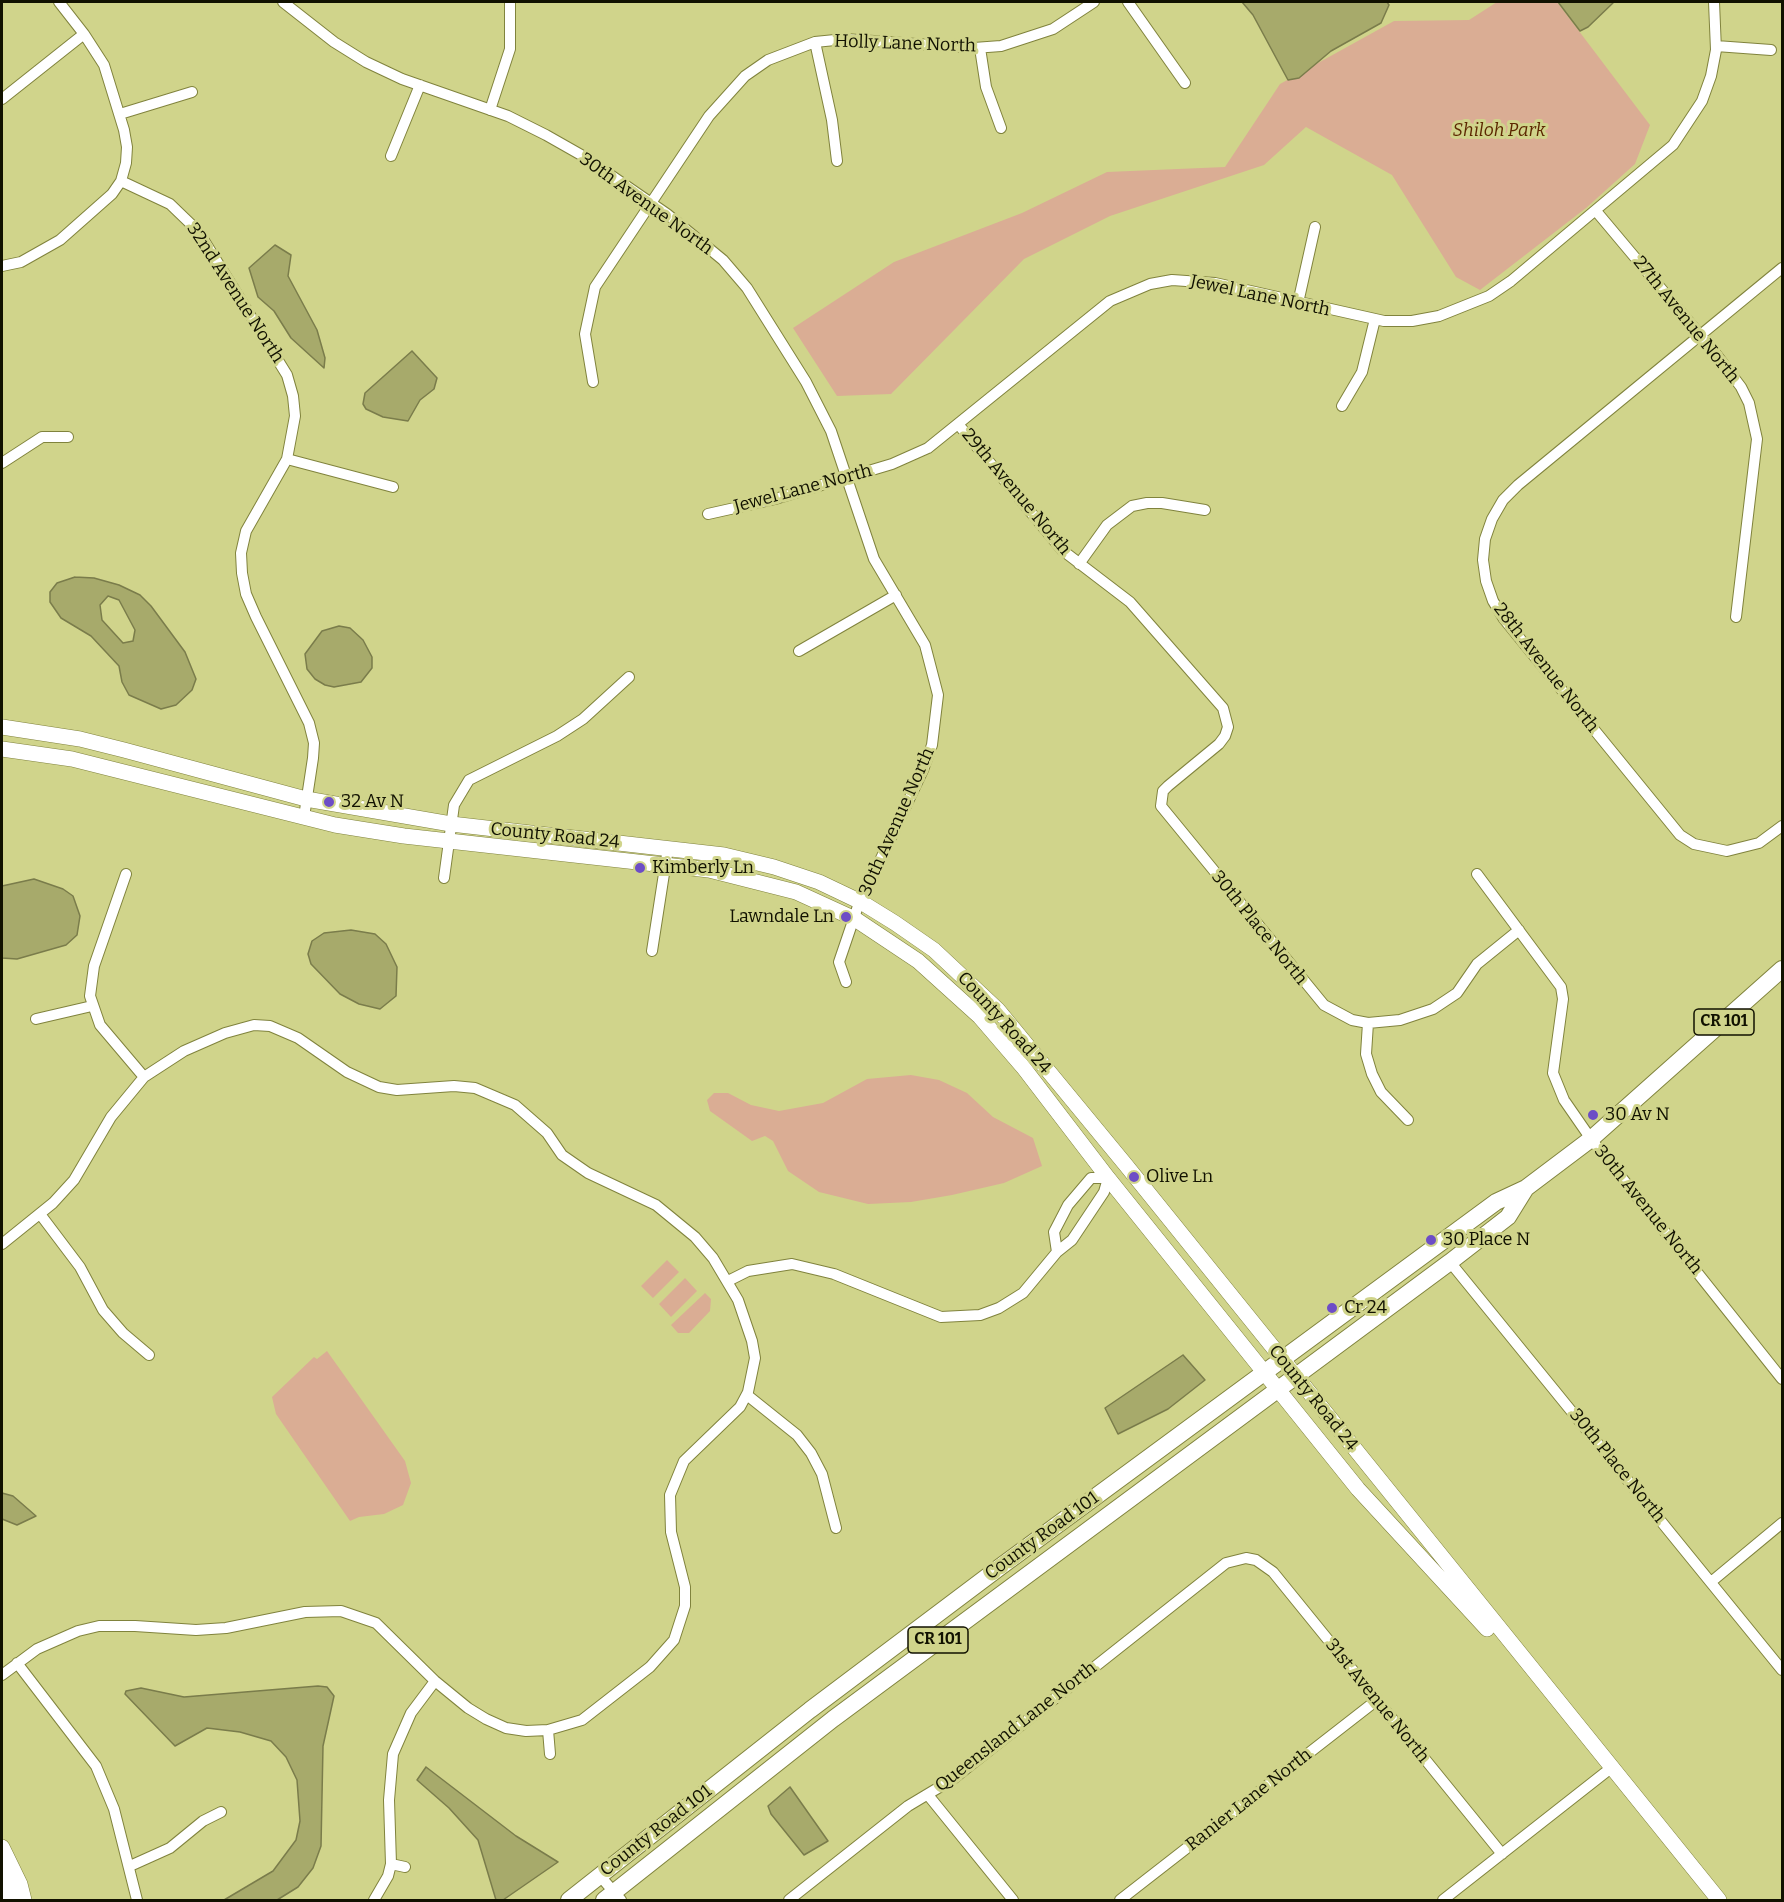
<!DOCTYPE html>
<style>
body{margin:0}
#map{position:relative;width:1784px;height:1902px;overflow:hidden;background:#d0d48b;font-family:Bitter,serif}
canvas{display:block}
.frame{position:absolute;inset:0;border:3px solid #110;pointer-events:none}
</style>
<div id="map">
<canvas width="1784" height="1902"></canvas>
<div class="frame"></div>
</div>
<script>
const ctx = document.querySelector('canvas').getContext('2d');
ctx.lineJoin = 'round';
function fillPath(path, color) { ctx.fillStyle = color; ctx.fill(path, 'evenodd'); }
const shape = rows => new Path2D(rows.map(r => 'M' + r).join(''));
function trace(path, color, width, dash) { ctx.strokeStyle = color; ctx.lineWidth = width; ctx.lineCap = dash ? 'butt' : 'round'; ctx.setLineDash(dash || []); ctx.stroke(path); }
function drawText(font, color, halo, rows, align = 'center') {
  ctx.font = font + ' Bitter,serif'; ctx.lineWidth = 6; ctx.setLineDash([]); ctx.textBaseline = 'middle'; ctx.strokeStyle = halo; ctx.fillStyle = color; for (const [text, x, y, turn = 0] of rows) {
    ctx.save(); ctx.translate(x, y); ctx.rotate((+turn || 0) * Math.PI / 180); ctx.textAlign = isNaN(turn) ? turn : align; if (halo) ctx.strokeText(text, 0, 0); ctx.fillText(text, 0, 0); ctx.restore();
  }
}
fillPath(shape([
 [1497,2,1557,2,1650,125,1635,164,1586,208,1480,290,1456,277,1392,175,1306,127,1264,165,1110,216,1024,259,891,394,837,396,793,328,894,262,1022,213,1107,172,1225,167,1280,84,1394,21,1469,20],
 [911,1075,939,1080,967,1093,993,1117,1033,1138,1042,1166,1004,1183,952,1195,911,1202,868,1204,819,1192,788,1171,773,1141,765,1136,752,1141,710,1111,707,1100,714,1093,728,1093,751,1105,779,1111,823,1103,867,1079],
 [667,1260,679,1272,653,1298,641,1286],
 [685,1278,697,1291,671,1317,659,1304],
 [705,1293,711,1299,710,1311,689,1333,678,1333,671,1325],
 [327,1351,405,1461,411,1483,403,1505,384,1514,359,1517,350,1521,276,1414,272,1397,314,1357,317,1359]
]), '#daad94');
const water = shape([
 [1242,2,1387,2,1389,5,1381,23,1331,51,1299,78,1288,80,1253,15,1242,2],
 [1558,2,1614,2,1588,27,1580,31,1558,2],
 [275,245,291,255,288,276,317,330,325,358,324,368,291,338,274,311,258,297,249,268,275,245],
 [412,351,437,378,434,389,420,400,408,421,383,417,366,409,363,404,365,393,412,351],
 [75,577,94,578,119,585,140,595,151,606,185,652,196,679,192,690,176,705,161,709,129,695,122,682,119,666,91,636,61,618,50,602,50,592,57,583,75,577],
 [108,596,119,600,135,630,133,641,123,643,102,620,100,605,108,596],
 [339,626,350,628,363,640,372,657,372,668,361,682,334,687,325,685,315,679,307,669,305,654,322,631,339,626],
 [34,879,63,889,73,896,80,916,77,935,66,945,17,959,2,958,2,886,34,879],
 [351,930,375,934,386,944,397,967,396,996,380,1009,359,1004,340,994,311,964,308,954,312,941,324,933,351,930],
 [1183,1355,1205,1380,1168,1409,1118,1434,1105,1408,1183,1355],
 [2,1493,13,1496,36,1516,17,1525,2,1519,2,1493],
 [318,1686,327,1687,334,1696,323,1746,321,1846,313,1868,298,1887,277,1900,224,1900,273,1871,296,1840,300,1821,297,1780,286,1757,271,1741,240,1732,207,1728,175,1746,125,1694,126,1691,141,1688,184,1697,318,1686],
 [426,1767,516,1836,558,1862,503,1900,496,1900,478,1840,449,1808,417,1780,426,1767],
 [790,1787,828,1841,804,1855,771,1814,768,1806,790,1787]
]);
fillPath(water, '#a7aa6b');
trace(water, '#7a7c4b', 1.5);
const street = shape([
 [283,2,334,42,366,62,402,79,508,116,546,135,583,156,667,214,723,260,747,288,806,382,831,431,874,559,925,645,938,695,932,745,923,770,857,909,839,962,846,982],
 [1128,2,1185,83],
 [815,42,832,120,837,161],
 [1716,46,1771,50],
 [980,48,986,87,1001,128],
 [2,99,84,34],
 [490,110,510,49,510,2],
 [120,114,192,92],
 [391,156,420,85],
 [121,181,170,204,198,231,287,375,293,396,295,416,287,459,246,531,241,553,242,573,246,594,256,617,309,723,314,743,313,758,304,817],
 [1596,211,1716,354,1741,387,1749,403,1757,439,1736,617],
 [2,266,21,262,60,240,112,194,121,181,126,163,127,147,124,130,104,65,84,34,59,2],
 [1782,268,1518,485,1503,500,1492,519,1485,539,1483,560,1486,581,1493,601,1504,619,1680,835,1694,844,1727,851,1759,843,1782,826],
 [1298,303,1315,227],
 [593,382,585,334,595,287,709,116,745,76,768,60,815,42,845,39,974,48,1001,46,1053,29,1094,2],
 [1342,406,1362,372,1375,319],
 [958,424,1062,550,1130,602,1223,708,1228,727,1225,736,1219,744,1168,786,1163,791,1161,806,1324,1005,1352,1020,1368,1023,1400,1020,1433,1009,1457,993,1477,964,1519,930],
 [287,459,393,487],
 [2,463,42,437,68,437],
 [708,514,775,499,892,464,928,448,1110,301,1150,284,1172,280,1215,283,1384,321,1412,321,1439,316,1489,296,1511,281,1673,145,1702,101,1711,76,1716,50,1714,2],
 [1079,564,1107,525,1132,506,1147,503,1162,503,1205,510],
 [799,651,896,595],
 [126,874,94,966,90,996,100,1025,144,1077],
 [1477,874,1561,987,1563,999,1553,1073,1564,1100,1591,1139,1782,1379],
 [444,878,454,805,469,780,557,736,583,719,629,677],
 [652,951,668,848],
 [36,1019,92,1006],
 [1368,1023,1366,1054,1372,1074,1381,1092,1408,1120],
 [40,1214,80,1267,103,1310,123,1333,149,1355],
 [2,1244,53,1203,74,1180,111,1117,144,1077,184,1051,225,1033,254,1025,270,1026,298,1038,347,1072,379,1087,397,1090,454,1086,475,1088,515,1105,547,1133,562,1155,588,1173,656,1205,695,1237,713,1258,738,1300,752,1341,755,1358,748,1392,740,1407,684,1461,670,1495,671,1532,685,1587,685,1606,674,1640,650,1667,582,1720,548,1730,526,1731,506,1728,486,1719,468,1708,435,1681,376,1623,341,1611,305,1612,226,1628,196,1630,135,1626,99,1626,78,1631,37,1649,2,1675],
 [1057,1252,1054,1232,1068,1205,1091,1178,1108,1178],
 [1450,1262,1782,1670],
 [728,1281,748,1271,792,1264,834,1274,941,1317,980,1315,999,1308,1023,1293,1057,1252,1072,1240,1104,1192,1108,1178],
 [747,1395,797,1435,811,1453,822,1474,836,1528],
 [1711,1582,1782,1523],
 [17,1663,96,1766,114,1809,137,1900],
 [548,1730,550,1754],
 [928,1795,1013,1900],
 [391,1864,405,1867],
 [130,1866,170,1848,203,1821,221,1812],
 [600,1876,621,1900],
 [374,1900,388,1876,391,1864,389,1800,393,1754,411,1713,435,1681],
 [789,1900,908,1806,953,1779,1226,1563,1246,1558,1256,1560,1273,1572,1502,1854],
 [1120,1900,1377,1700],
 [1443,1900,1611,1768]
]);
const secondary = shape([
 [2,727,80,739,124,750,306,799,451,824,724,855,774,867,819,882,861,902,895,923,934,950,998,1010,1125,1164,1719,1900],
 [2,749,72,759,335,825,404,836,709,870,796,892,855,919,918,961,980,1017,1023,1067,1108,1178,1358,1489,1487,1629],
 [2,1847,20,1884,24,1900],
 [2,1861,10,1900]
]);
const primary = shape([
 [569,1900,810,1710,1000,1567,1496,1202,1526,1188,1591,1139,1782,969],
 [604,1900,833,1719,1450,1262,1508,1217,1526,1188]
]);
trace(street, '#80833d', 12);
trace(secondary, '#80833d', 16);
trace(primary, '#80833d', 18);
trace(street, '#fff', 10);
trace(secondary, '#fff', 15);
trace(primary, '#fff', 16);
for (const [x, y, r, color] of [
 [329,802,6,"#6d4dc6"],
 [640,868,6,"#6d4dc6"],
 [846,917,6,"#6d4dc6"],
 [1593,1115,6,"#6d4dc6"],
 [1134,1177,6,"#6d4dc6"],
 [1431,1240,6,"#6d4dc6"],
 [1332,1308,6,"#6d4dc6"]
]) { const dot = new Path2D(); dot.arc(x, y, r, 0, 2 * Math.PI); ctx.fillStyle = color; ctx.fill(dot); trace(dot, '#d0d48b', 2); }
for (const [x, y, w] of [
 [1724,1022,60],
 [938,1640,60]
]) { const box = new Path2D(); box.roundRect(x - w / 2, y - 13, w, 26, 4.5); ctx.fillStyle = '#d0d48b'; ctx.fill(box); trace(box, '#110', 1.5); }
drawText('bold 16px', '#110', null, [
 ["CR 101",1724,1022],
 ["CR 101",938,1640]
]);
drawText('18px', '#110', '#d0d48b', [
 ["Holly Lane North",905,44,2],
 ["30th Avenue North",646,204,36],
 ["32nd Avenue North",235,293,57],
 ["Jewel Lane North",1260,296,12],
 ["27th Avenue North",1686,320,51],
 ["Jewel Lane North",803,489,-15],
 ["29th Avenue North",1016,492,50],
 ["28th Avenue North",1546,668,52],
 ["30th Avenue North",897,822,-66],
 ["County Road 24",555,836,6],
 ["30th Place North",1259,928,51],
 ["County Road 24",1004,1023,48],
 ["30th Avenue North",1648,1210,51],
 ["County Road 24",1313,1398,51],
 ["30th Place North",1617,1466,51],
 ["County Road 101",1042,1536,-36],
 ["31st Avenue North",1377,1701,51],
 ["Queensland Lane North",1016,1727,-38],
 ["Ranier Lane North",1249,1800,-38],
 ["County Road 101",656,1831,-38]
]);
drawText('italic 18px', '#5c2700', '#d0d48b', [
 ["Shiloh Park",1499,131]
]);
drawText('18px', '#110', '#d0d48b', [
 ["32 Av N",341,802],
 ["Kimberly Ln",652,868],
 ["Lawndale Ln",834,917,"right"],
 ["30 Av N",1605,1115],
 ["Olive Ln",1146,1177],
 ["30 Place N",1443,1240],
 ["Cr 24",1344,1308]
], 'left');
</script>
